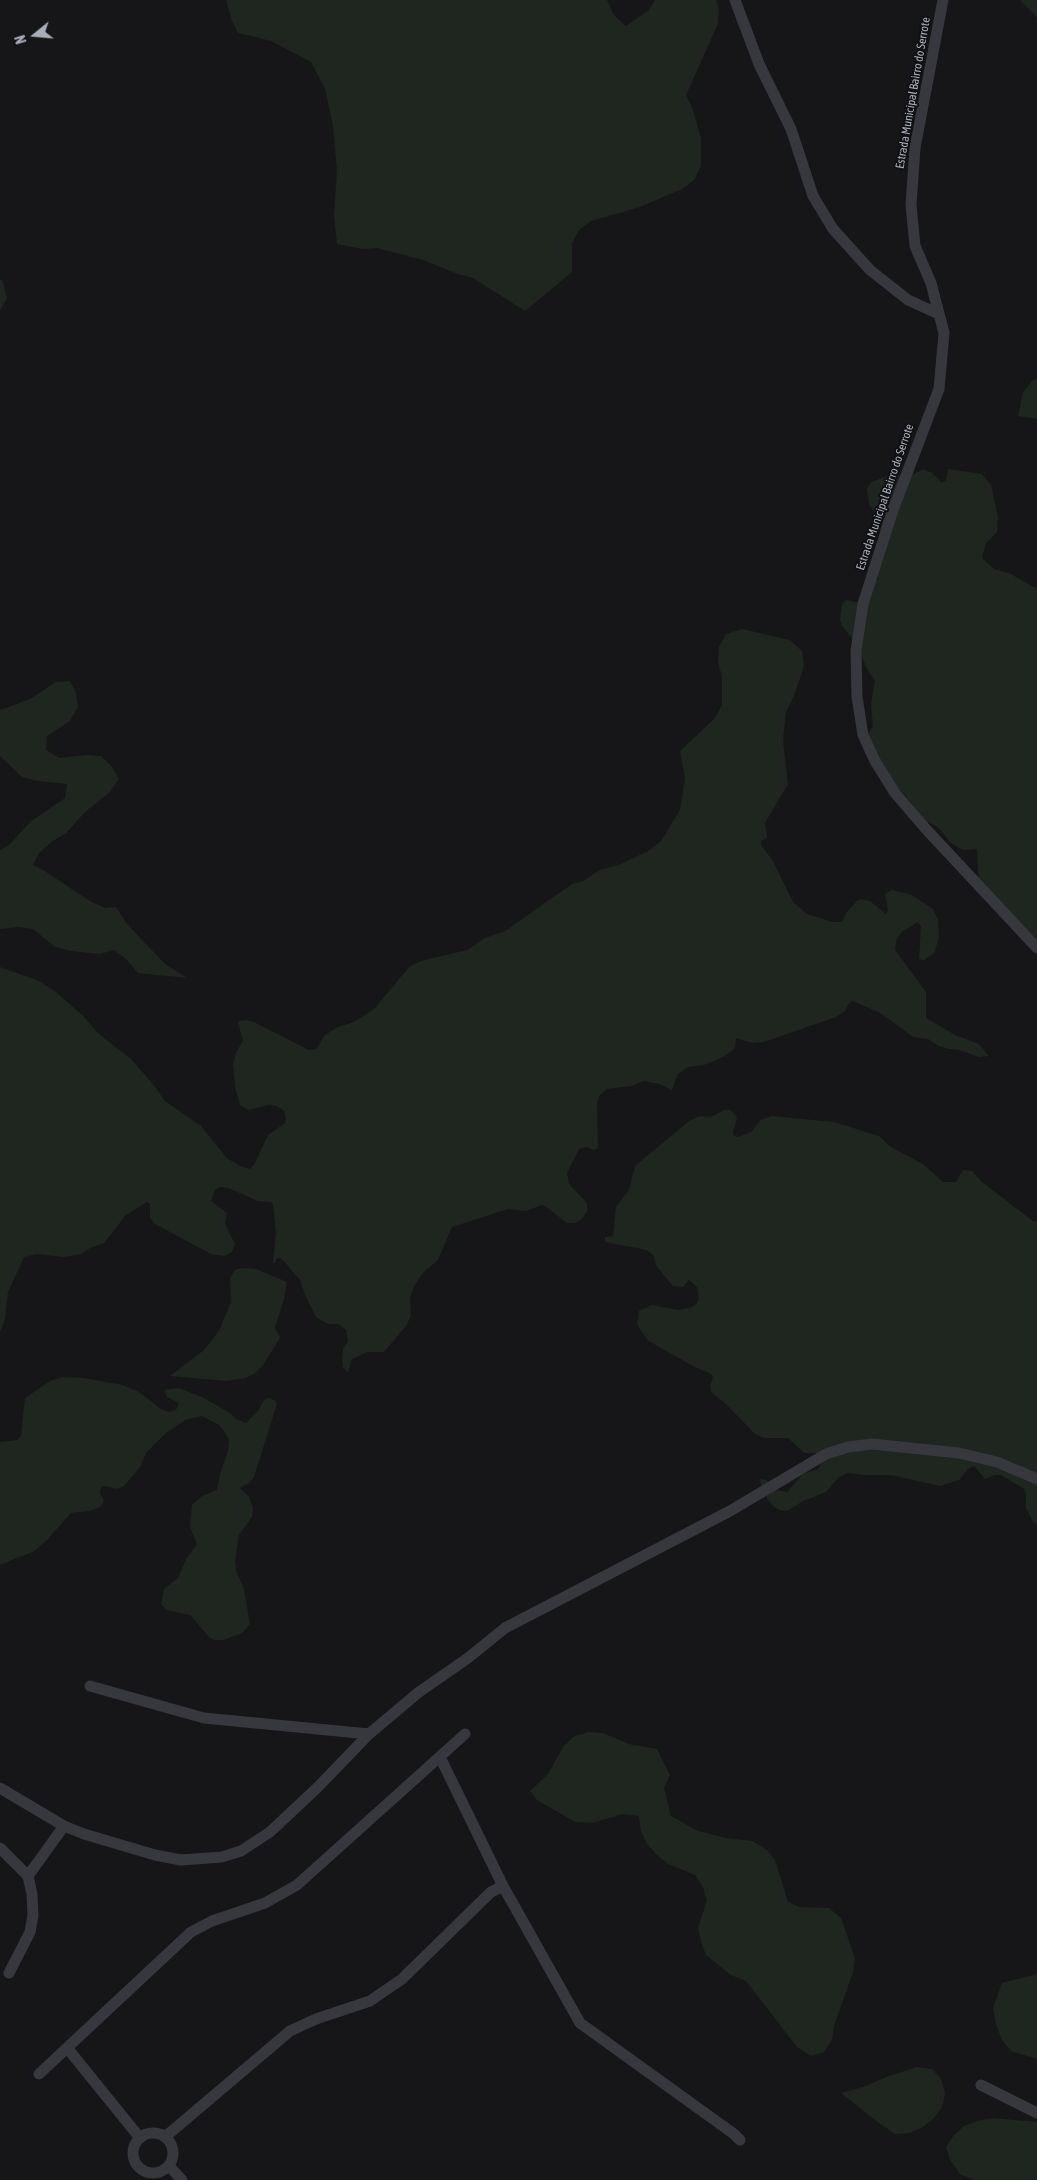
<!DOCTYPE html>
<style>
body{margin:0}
#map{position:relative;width:1037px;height:2180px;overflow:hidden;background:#161618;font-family:"Asap Condensed",sans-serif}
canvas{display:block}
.north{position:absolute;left:10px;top:10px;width:50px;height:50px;-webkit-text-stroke:4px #111113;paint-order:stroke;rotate:253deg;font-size:14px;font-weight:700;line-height:20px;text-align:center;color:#a8adb8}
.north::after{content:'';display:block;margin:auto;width:18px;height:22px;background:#a8adb8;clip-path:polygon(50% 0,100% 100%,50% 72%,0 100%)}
</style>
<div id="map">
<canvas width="1037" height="2180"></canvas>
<div class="north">N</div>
</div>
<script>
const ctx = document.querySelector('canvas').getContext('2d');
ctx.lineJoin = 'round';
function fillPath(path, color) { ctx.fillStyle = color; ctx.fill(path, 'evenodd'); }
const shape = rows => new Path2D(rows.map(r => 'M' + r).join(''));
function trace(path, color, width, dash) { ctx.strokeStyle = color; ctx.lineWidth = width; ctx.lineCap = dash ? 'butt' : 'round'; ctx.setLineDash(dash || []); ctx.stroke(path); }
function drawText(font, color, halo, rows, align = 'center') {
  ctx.font = font + ' "Asap Condensed",sans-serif'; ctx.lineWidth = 4; ctx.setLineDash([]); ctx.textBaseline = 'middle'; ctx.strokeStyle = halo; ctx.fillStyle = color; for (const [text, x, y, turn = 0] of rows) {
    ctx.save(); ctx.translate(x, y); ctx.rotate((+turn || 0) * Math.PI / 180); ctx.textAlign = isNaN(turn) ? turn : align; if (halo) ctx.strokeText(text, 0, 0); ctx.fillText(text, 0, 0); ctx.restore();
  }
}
fillPath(shape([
 [226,0,607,0,614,15,626,26,649,10,655,0,716,0,719,9,718,24,686,95,692,107,701,138,701,166,694,180,682,189,640,207,591,221,579,230,572,243,572,272,525,311,473,278,458,274,423,260,377,248,363,249,337,244,334,216,337,170,333,126,325,89,311,62,271,41,238,33,232,21],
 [1020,0,1037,0,1037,17],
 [0,279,3,282,7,298,0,311],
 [1037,379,1037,419,1018,416,1023,392,1033,380],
 [923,469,932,473,942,483,946,480,948,469,982,474,991,485,998,517,997,532,986,543,982,558,994,569,1009,573,1037,589,1037,950,979,884,977,849,965,850,959,848,950,842,938,827,923,819,905,795,890,781,864,739,873,727,871,704,875,680,868,671,856,643,842,626,840,620,842,604,846,600,860,603,869,587,879,578,868,568,876,556,880,533,878,519,869,504,867,488,871,482,891,475,910,476],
 [742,629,790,640,802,651,804,667,793,698,786,712,783,740,788,784,765,823,767,838,761,841,761,845,773,861,793,902,807,914,832,922,842,922,847,912,857,901,862,899,870,901,886,914,888,910,885,894,892,890,912,895,933,909,938,920,939,938,934,953,923,961,919,958,921,927,918,922,903,931,897,938,895,950,926,992,926,1018,957,1036,979,1044,989,1056,979,1057,959,1050,949,1049,939,1046,928,1039,913,1037,882,1014,853,1001,849,1003,845,1011,836,1017,764,1042,753,1043,736,1038,735,1048,725,1056,704,1065,688,1067,678,1074,672,1090,659,1084,644,1081,631,1086,607,1089,600,1095,597,1103,598,1148,594,1150,587,1147,579,1149,567,1173,569,1184,587,1203,587,1211,582,1219,575,1223,567,1223,548,1208,542,1205,526,1211,508,1209,452,1227,438,1260,423,1273,414,1286,410,1299,411,1316,406,1326,384,1352,367,1352,352,1359,348,1373,343,1367,342,1359,343,1349,348,1341,346,1330,339,1324,328,1324,316,1317,305,1295,300,1280,281,1258,277,1258,275,1263,273,1263,276,1233,273,1204,271,1202,258,1201,228,1188,220,1187,215,1190,211,1201,227,1213,225,1224,235,1244,232,1252,224,1256,211,1254,155,1224,150,1218,150,1204,147,1202,126,1215,104,1243,90,1248,81,1254,64,1257,37,1254,24,1257,8,1292,5,1319,0,1332,0,967,39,981,56,992,82,1015,99,1034,131,1059,153,1084,165,1101,201,1126,227,1158,240,1166,250,1169,254,1165,268,1135,285,1123,286,1118,284,1111,277,1106,268,1105,249,1110,240,1105,235,1087,233,1064,235,1055,243,1040,238,1024,239,1021,246,1020,254,1022,309,1050,316,1049,325,1035,338,1027,354,1022,374,1009,409,967,421,961,467,950,485,938,505,931,572,884,583,881,600,870,621,864,650,850,661,841,680,810,685,778,680,751,715,718,722,705,722,677,718,662,719,647,726,634],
 [70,681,76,693,78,707,70,721,47,736,46,750,59,758,86,755,101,756,112,767,119,779,109,793,86,811,65,834,53,841,39,853,33,865,43,870,90,901,105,908,116,907,127,924,165,964,187,978,138,973,126,959,114,950,100,954,71,951,55,947,33,929,19,927,0,929,0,850,9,845,30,822,65,798,67,784,38,781,22,777,0,756,0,710,30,699,56,682],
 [724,1110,730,1110,737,1117,733,1132,734,1136,738,1137,751,1132,761,1120,772,1116,834,1122,879,1136,891,1147,923,1164,943,1182,956,1182,963,1170,972,1171,982,1182,1033,1221,1037,1221,1037,1525,1032,1520,1026,1508,1026,1494,1024,1489,1001,1475,995,1475,985,1479,974,1466,968,1469,959,1480,940,1486,891,1475,866,1475,847,1473,838,1478,826,1492,803,1501,789,1510,782,1511,774,1507,768,1500,761,1485,760,1479,766,1480,780,1491,787,1492,803,1474,818,1469,821,1463,820,1455,816,1453,804,1453,788,1438,764,1438,755,1434,725,1403,711,1392,710,1386,713,1378,711,1374,693,1366,647,1340,637,1324,639,1311,652,1305,678,1310,692,1307,697,1303,699,1299,697,1287,689,1280,683,1287,673,1286,657,1267,653,1255,647,1250,605,1242,605,1237,613,1236,616,1207,629,1190,635,1166,689,1121,700,1116,711,1117],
 [241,1268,256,1269,287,1282,284,1299,275,1327,280,1338,263,1365,254,1374,245,1378,227,1381,170,1376,204,1350,219,1331,231,1302,230,1278,235,1270],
 [63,1377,84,1378,123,1385,139,1392,161,1409,168,1412,176,1410,179,1403,167,1397,164,1390,179,1388,202,1397,230,1413,236,1419,246,1423,258,1411,264,1400,269,1398,274,1400,277,1404,254,1477,250,1482,240,1488,249,1497,253,1508,252,1517,239,1535,235,1561,236,1571,244,1589,250,1624,242,1633,224,1640,214,1640,210,1638,190,1615,167,1610,161,1604,164,1589,178,1578,186,1559,197,1544,190,1527,192,1505,202,1496,217,1490,220,1474,228,1451,229,1441,225,1432,219,1425,202,1416,185,1420,165,1434,146,1453,140,1467,124,1486,117,1489,105,1486,101,1487,100,1493,104,1501,100,1507,90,1511,71,1513,47,1540,34,1551,0,1565,0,1442,17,1440,21,1436,25,1398,50,1381],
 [588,1732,603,1733,629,1744,657,1749,670,1775,664,1788,671,1816,698,1831,726,1838,753,1841,767,1850,775,1860,788,1902,800,1907,829,1908,841,1918,855,1958,853,1972,834,2026,832,2040,824,2052,811,2056,797,2047,746,1981,731,1975,706,1955,701,1942,698,1928,707,1901,703,1887,695,1875,668,1864,656,1854,647,1844,641,1831,639,1816,623,1814,592,1823,575,1822,537,1800,530,1791,548,1774,563,1747,573,1737],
 [1037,1974,1037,2059,1011,2051,1002,2040,996,2024,993,2008,1002,1983],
 [917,2067,932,2069,941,2079,945,2093,942,2107,934,2118,923,2127,910,2133,895,2134,879,2123,841,2093,863,2087,889,2076],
 [992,2118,1037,2122,1037,2180,974,2180,960,2174,950,2160,946,2147,954,2135,964,2126,977,2121]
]), '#1e261f');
trace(shape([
 [735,0,759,64,791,129,813,196,833,229,870,270,908,300,939,314],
 [943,0,915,148,911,205,915,246,931,283,944,333,939,389,893,510,863,604,856,651,857,697,863,735,875,761,895,793,925,828,1037,948],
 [90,1686,204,1718,369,1734],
 [440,1757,503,1886,580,2023,734,2134,740,2140],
 [0,1788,64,1826,84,1834,155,1855,181,1860,222,1857,241,1851,270,1832,318,1787,369,1734,419,1692,468,1658,505,1628,730,1511,826,1454,848,1447,872,1444,959,1453,997,1462,1037,1479],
 [0,1848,28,1876,32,1894,33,1915,30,1932,9,1973],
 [28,1876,64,1826],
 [68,2049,140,2138],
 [39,2074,191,1932,212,1921,265,1903,297,1885,465,1734],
 [981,2085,1037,2113],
 '133 2153a20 20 0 1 1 40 0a20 20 0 1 1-40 0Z',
 [165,2137,290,2031,316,2019,370,2001,402,1979,491,1892,503,1886],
 [169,2166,182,2180]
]), '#37383d', 11);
drawText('12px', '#a8adb8', '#111113', [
 ["Estrada Municipal Bairro do Serrote",913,93,-80],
 ["Estrada Municipal Bairro do Serrote",885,497,-71]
]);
</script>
